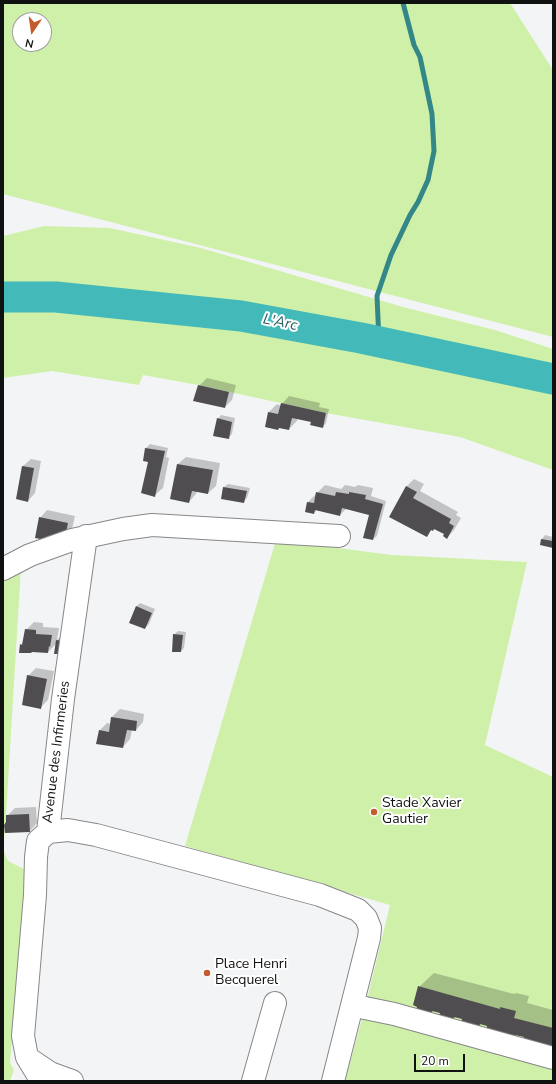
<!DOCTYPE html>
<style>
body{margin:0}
#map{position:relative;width:556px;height:1084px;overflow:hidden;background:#f3f4f6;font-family:"Nunito Sans",sans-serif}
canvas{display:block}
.frame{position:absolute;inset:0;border:4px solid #101111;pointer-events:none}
.north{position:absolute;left:12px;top:12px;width:40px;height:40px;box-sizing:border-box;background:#fff;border:1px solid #9fa0a0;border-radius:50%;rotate:193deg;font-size:11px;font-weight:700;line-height:16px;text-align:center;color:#101111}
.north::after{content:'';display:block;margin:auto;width:14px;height:18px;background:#c25c2e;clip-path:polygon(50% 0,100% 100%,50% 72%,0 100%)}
.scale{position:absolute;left:414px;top:1054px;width:51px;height:18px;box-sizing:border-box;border:2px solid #101111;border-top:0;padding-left:5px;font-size:12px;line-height:14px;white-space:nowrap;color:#101111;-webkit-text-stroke:3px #fff;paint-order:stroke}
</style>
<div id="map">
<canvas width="556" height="1084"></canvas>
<div class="frame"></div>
<div class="north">N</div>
<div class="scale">20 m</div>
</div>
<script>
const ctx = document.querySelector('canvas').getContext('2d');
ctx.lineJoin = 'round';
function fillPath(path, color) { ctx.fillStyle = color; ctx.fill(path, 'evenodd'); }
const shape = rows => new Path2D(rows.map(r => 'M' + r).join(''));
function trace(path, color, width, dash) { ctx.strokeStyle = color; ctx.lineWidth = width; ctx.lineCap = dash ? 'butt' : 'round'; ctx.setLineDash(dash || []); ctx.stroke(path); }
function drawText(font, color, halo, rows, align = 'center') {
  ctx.font = font + ' "Nunito Sans",sans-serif'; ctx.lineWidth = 4; ctx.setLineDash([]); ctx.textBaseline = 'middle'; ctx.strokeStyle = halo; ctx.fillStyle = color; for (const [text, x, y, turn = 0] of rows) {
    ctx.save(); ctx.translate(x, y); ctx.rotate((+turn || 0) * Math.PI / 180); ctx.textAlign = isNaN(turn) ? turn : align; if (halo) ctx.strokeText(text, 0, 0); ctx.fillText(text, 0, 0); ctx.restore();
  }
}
fillPath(shape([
 [3,3,510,3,553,70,553,337,3,194],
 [20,20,44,20,44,44,20,44],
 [44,226,110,228,201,248,403,307,495,330,553,349,553,470,460,437,326,413,198,385,143,375,139,385,52,371,3,378,3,236],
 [276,540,392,555,527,562,485,745,553,777,553,1081,345,1081,365,1008,390,905,185,846],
 [21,567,6,815,6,822,4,825,5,833,3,842,3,575],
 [3,849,8,861,26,870,10,1063,14,1070,10,1081,3,1081]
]), '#cff0a9');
fillPath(shape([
 [207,378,236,385,232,400,225,407,199,386],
 [289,396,320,403,319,407,329,409,326,423,323,427,312,421,297,418,297,421,289,429,280,427,278,429,266,427,269,412,277,404,281,406,282,404],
 [221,415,235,418,232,434,228,438,218,419],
 [150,444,168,448,166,457,169,458,163,488,155,495,149,461,144,460,146,448],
 [186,457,220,463,216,486,208,493,197,491,196,494,189,502,172,498,178,464],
 [31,459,41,461,35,493,28,501,23,466],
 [414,479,424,484,420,491,458,512,456,515,461,518,454,530,447,538,445,534,434,528,426,535,406,487],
 [228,484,250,488,247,498,243,502,224,487],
 [325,485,341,489,345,485,355,487,358,485,373,488,371,496,386,501,377,536,373,539,371,514,347,508,340,515,317,510,314,513,306,512,308,502],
 [47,510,75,516,72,529,64,537,40,518],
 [545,535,553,537,553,546,541,544,542,539],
 [140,603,155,609,149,624,145,628,136,607],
 [34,622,43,623,43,627,59,628,57,640,60,637,67,638,56,644,48,652,21,645,24,641,26,630],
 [178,631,186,632,184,648,181,651,174,635],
 [36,668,54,671,48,700,41,707,28,676],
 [120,709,144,714,143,722,136,730,132,730,130,739,123,747,99,731,107,723,111,724,112,717],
 [36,807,37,823,30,831,7,822,7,816,15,808],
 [434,973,514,994,516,993,529,996,527,1003,553,1010,553,1049,526,1036,518,1034,513,1039,489,1025,482,1023,478,1028,463,1018,456,1016,452,1022,441,1013,434,1010,430,1015,419,987]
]), '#0003');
trace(shape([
 [379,342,377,296,391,255,410,215,418,202,428,180,434,151,432,114,420,57,414,45,403,3]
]), '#348787', 5);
trace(shape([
 [3,297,56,297,241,316,361,338,553,379]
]), '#44b9b9', 31);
fillPath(shape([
 [198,385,229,392,225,408,193,401],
 [281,403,326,413,323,428,310,425,311,422,292,418,289,430,279,428,278,430,265,427,268,412,278,414],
 [217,418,232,422,229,439,213,436],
 [145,448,165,451,155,497,141,493,148,462,143,461],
 [177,464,213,470,208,494,192,491,189,503,170,499],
 [22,466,34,468,28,502,16,499],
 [406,486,417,492,413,498,451,519,449,523,454,526,447,539,443,536,444,534,434,529,433,531,431,530,427,537,389,517],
 [223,487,247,491,244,503,221,499],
 [316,492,335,496,336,492,349,494,349,492,366,495,365,499,383,504,373,540,363,538,369,515,342,508,340,516,315,510,314,514,305,512,307,502,314,503],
 [39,517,68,523,65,538,46,540,35,538],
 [541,539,553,541,553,548,540,545],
 [136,606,152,613,145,629,129,623],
 [25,629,36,630,36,634,52,635,50,647,49,646,48,653,32,652,31,653,19,653,20,644,22,645],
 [173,634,183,635,181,652,172,652],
 [56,640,64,641,62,654,54,654],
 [27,675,47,679,41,709,22,705],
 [111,717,137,721,136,731,127,730,123,748,96,744,99,730,109,732],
 [29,814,30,832,5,833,4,825,6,822,6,815],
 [418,986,500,1009,500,1007,516,1011,514,1018,553,1028,553,1051,522,1042,524,1037,515,1035,514,1040,486,1032,487,1026,480,1024,478,1030,460,1025,462,1019,454,1017,453,1023,438,1018,440,1013,432,1011,430,1016,416,1013,417,1007,413,1005]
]), '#4f4d4f');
const minor = shape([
 [3,569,30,555,72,540,123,529,152,525,339,536],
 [48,832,68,830,96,835,320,895,358,910,366,918,370,928,369,938,333,1081],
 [353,1004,365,1008,394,1014,553,1058],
 [29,1059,50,1073,72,1081],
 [40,1081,38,1075,27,1057,23,1036,35,895,36,857,38,841,48,832,63,699,86,536],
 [253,1081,275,1003]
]);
trace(minor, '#87878a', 24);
trace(minor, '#fff', 22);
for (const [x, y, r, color] of [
 [374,812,4,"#c25c2e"],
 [207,973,4,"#c25c2e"]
]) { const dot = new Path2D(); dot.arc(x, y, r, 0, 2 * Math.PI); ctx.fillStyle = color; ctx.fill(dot); trace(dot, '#fff', 1.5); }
drawText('14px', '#101111', '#fff', [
 ["Avenue des Infirmeries",57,752,-83]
]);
drawText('14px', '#101111', '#fff', [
 ["Stade Xavier",382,804],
 ["Gautier",382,820],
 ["Place Henri",215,965],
 ["Becquerel",215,981]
], 'left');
drawText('italic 15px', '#2d5e5e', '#fff', [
 ["L'Arc",280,323,12]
]);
</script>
